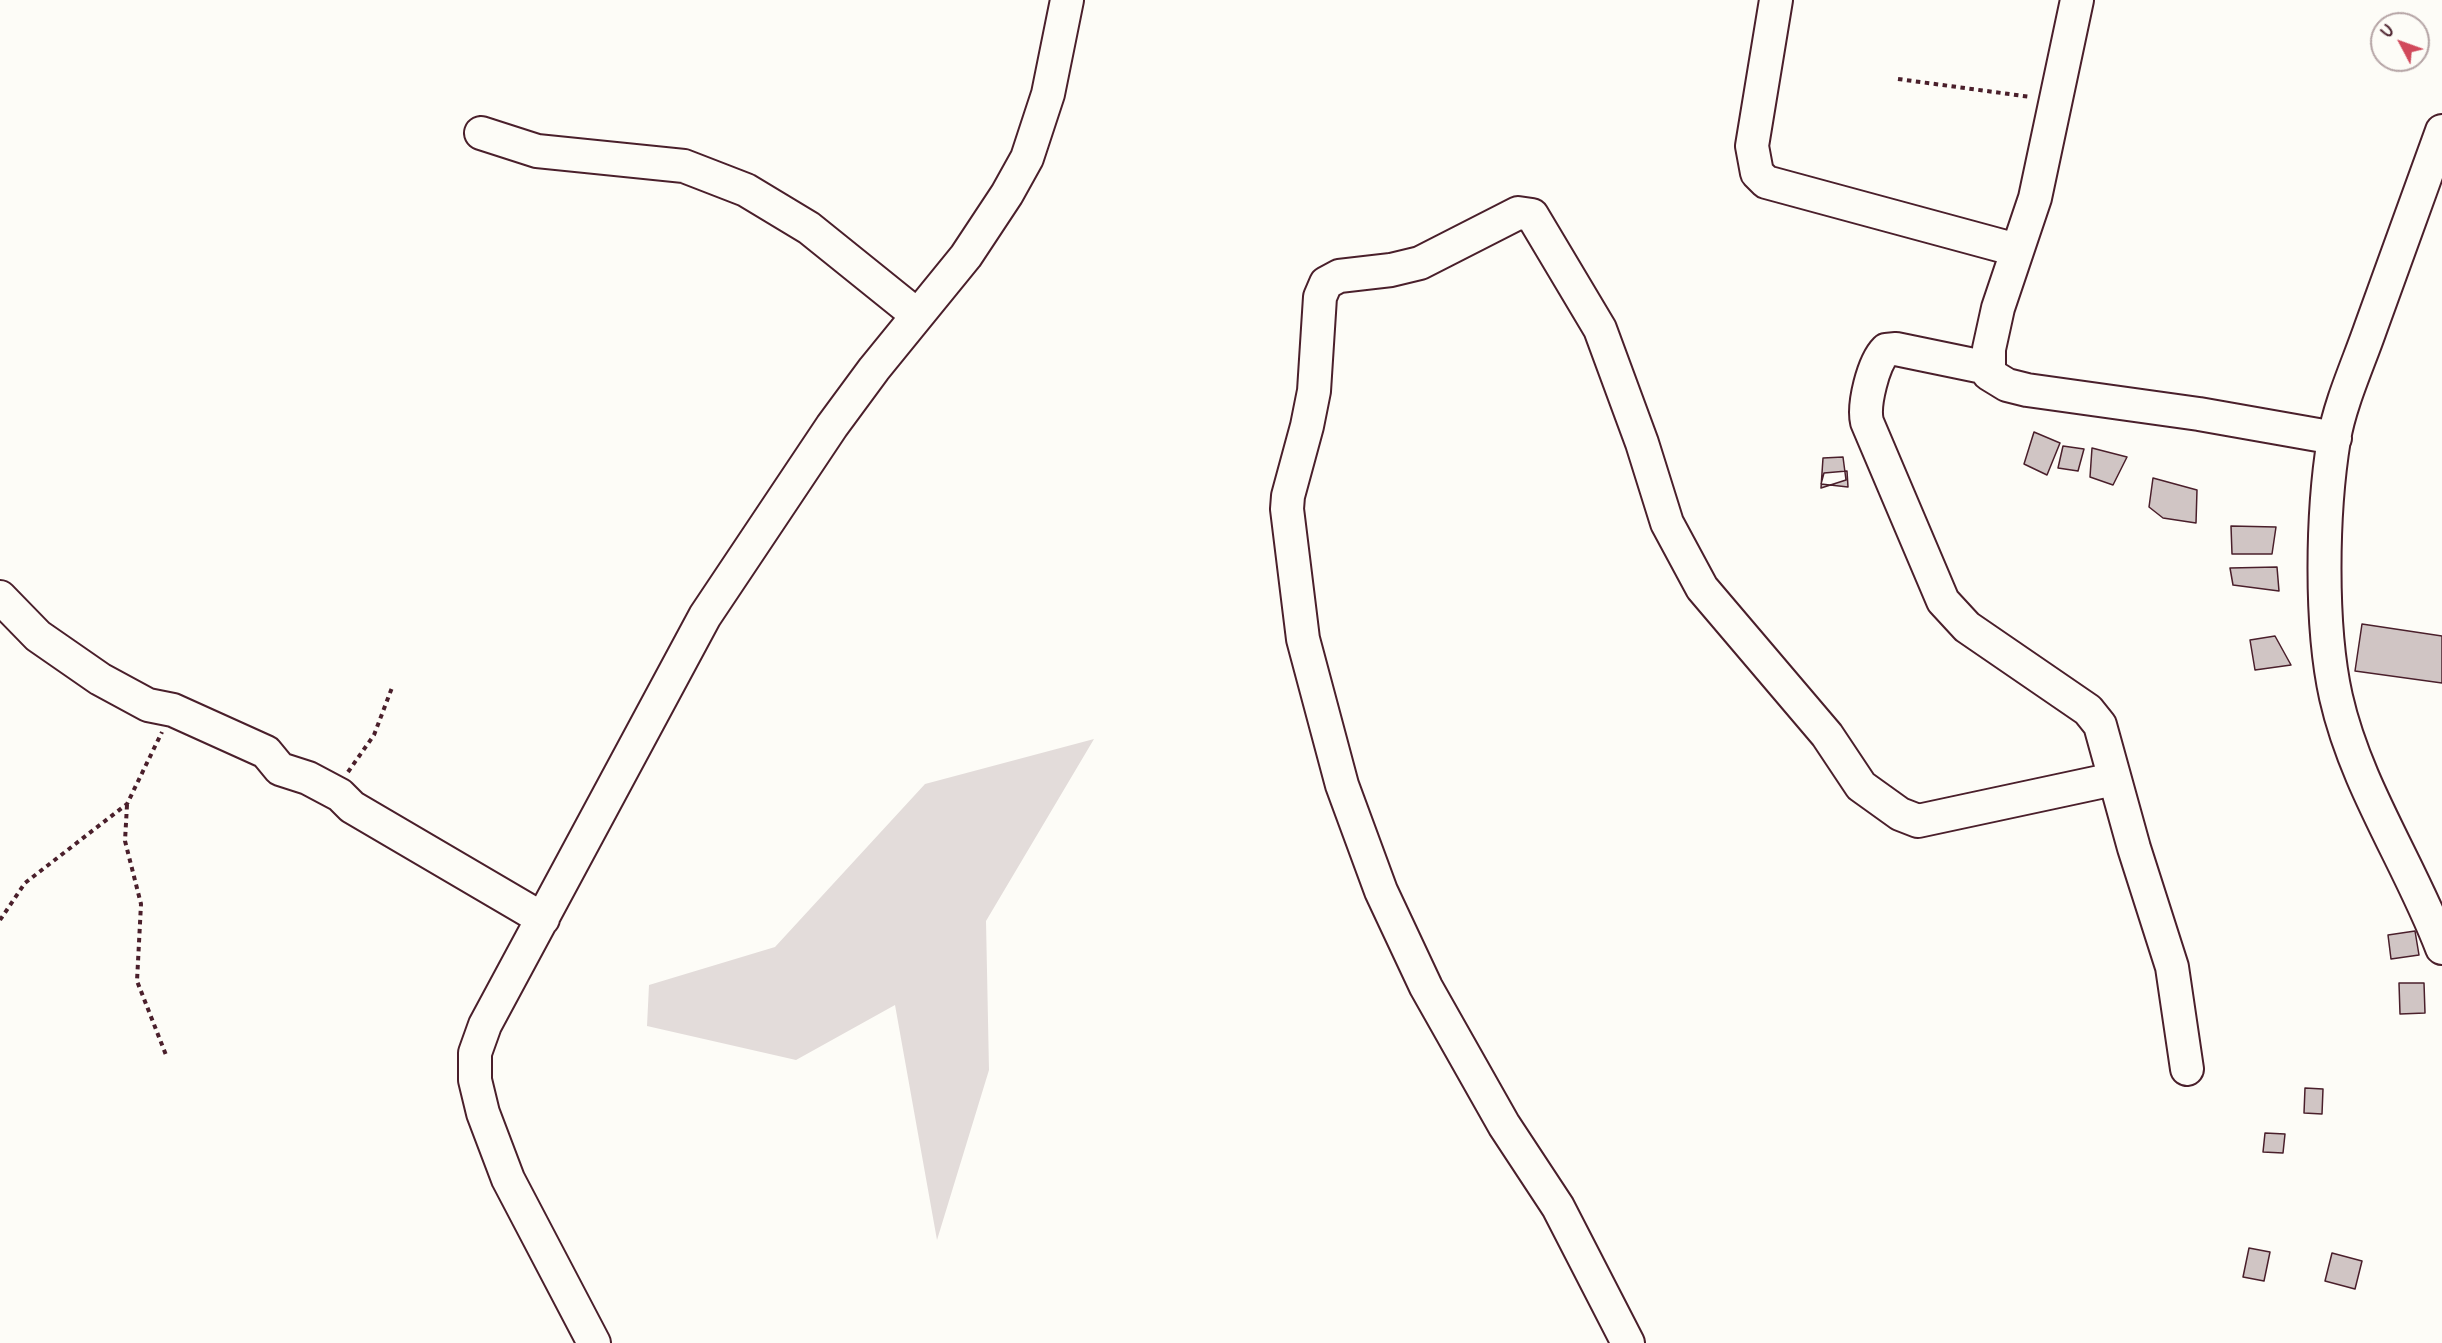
<!DOCTYPE html>
<style>
body{margin:0}
#map{position:relative;width:2442px;height:1343px;overflow:hidden;background:#fdfcf7;font-family:Pangolin,sans-serif}
canvas{display:block}
.north{position:absolute;left:2370px;top:12px;width:60px;height:60px;box-sizing:border-box;background:#fdfcf7;border:2px solid #b5a4a5;border-radius:50%;rotate:311deg;font-size:16px;font-weight:700;line-height:24px;text-align:center;color:#4a1f2b}
.north::after{content:'';display:block;margin:auto;width:21px;height:27px;background:#d1495b;clip-path:polygon(50% 0,100% 100%,50% 72%,0 100%)}
</style>
<div id="map">
<canvas width="2442" height="1343"></canvas>
<div class="north">U</div>
</div>
<script>
const context = document.querySelector('canvas').getContext('2d');
context.lineJoin = 'round';
function fill(path, color) { context.fillStyle = color; context.fill(path, 'evenodd'); }
function strokePath(path, color, width, dash) { context.strokeStyle = color; context.lineWidth = width; context.lineCap = dash ? 'butt' : 'round'; context.setLineDash(dash || []); context.stroke(path); }
fill(new Path2D(`
 M1094,739L986,921L989,1070L937,1240L895,1005L796,1060L647,1026L649,985L775,947L925,784Z`), '#e3dcda');
const building = new Path2D(`
 M2034,432L2060,443L2047,475L2024,464Z
 M2063,446L2084,449L2078,471L2058,468Z
 M2092,448L2127,457L2113,485L2090,477Z
 M1843,457L1846,480L1821,488L1823,458Z
 M1847,471L1848,487L1821,484L1824,473Z
 M2153,478L2197,490L2196,523L2163,518L2149,507Z
 M2231,526L2276,527L2272,554H2232Z
 M2277,567L2279,591L2233,585L2230,568Z
 M2362,624L2442,636V683L2355,671Z
 M2275,636L2291,665L2255,670L2250,640Z
 M2415,931L2419,955L2391,959L2388,935Z
 M2399,983H2424L2425,1013L2400,1014Z
 M2305,1088L2323,1089L2322,1114L2304,1113Z
 M2265,1133L2285,1134L2283,1153L2263,1152Z
 M2249,1248L2270,1252L2264,1281L2243,1277Z
 M2332,1253L2362,1261L2355,1289L2325,1281Z`);
fill(building, '#d0c5c4');
strokePath(building, '#4a1f2b', 1.5);
const minor = new Path2D(`
 M1776,0L1752,146L1757,173L1766,182L2017,250
 M2077,0L2035,198L1998,308L1989,349V374L2007,385L2027,390L2199,414L2335,438
 M2442,131C2418,196 2395,262 2371,327C2359,362 2340,403 2334,439C2322,512 2320,625 2336,697C2356,786 2410,864 2442,948
 M481,133L537,151L684,166L746,190L809,228L917,315
 M1988,368L1896,349L1886,350C1873,363 1863,405 1867,422L1943,601L1967,627L2088,710L2100,725L2134,848L2172,967L2187,1069
 M0,597L38,636L100,679L148,705L173,710L266,752L280,769L308,778L340,795L352,807L543,919
 M594,1343L508,1179L483,1113L475,1080V1053L485,1025L705,616L832,426L874,369L966,256L1007,194L1027,158L1048,94L1067,0
 M1628,1343L1558,1207L1504,1125L1426,987L1381,891L1342,785L1303,639L1287,509L1288,496L1307,426L1314,391L1320,297L1326,283L1339,276L1391,270L1420,263L1518,213L1532,215L1600,329L1642,443L1667,523L1702,588L1827,735L1861,786L1900,814L1918,821L2114,779`);
strokePath(minor, '#4a1f2b', 36);
strokePath(new Path2D(`
 M1898,79L2031,97
 M348,772L374,735L393,685
 M127,805L125,841L141,904L137,981L166,1055
 M0,920L25,883L127,804L162,732`), '#4a1f2b', 4, [4.5, 4.5]);
strokePath(minor, '#fdfcf7', 32);
</script>
